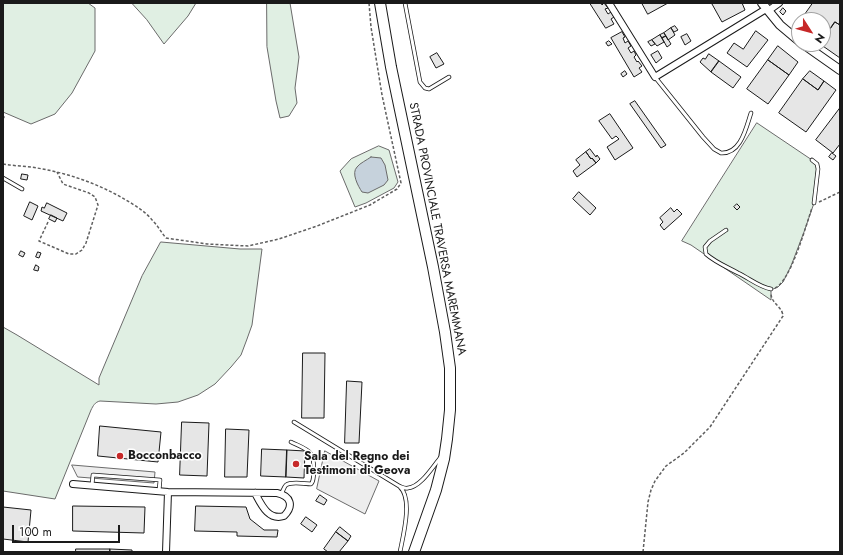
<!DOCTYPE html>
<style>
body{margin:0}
#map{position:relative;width:843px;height:555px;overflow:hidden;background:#fff;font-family:Jost,sans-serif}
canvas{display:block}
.frame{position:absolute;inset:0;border:4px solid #1a1a1a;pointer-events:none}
.north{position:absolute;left:791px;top:12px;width:40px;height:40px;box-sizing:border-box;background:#fff;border:1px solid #a3a3a3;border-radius:50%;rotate:126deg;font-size:11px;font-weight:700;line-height:16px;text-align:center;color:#1a1a1a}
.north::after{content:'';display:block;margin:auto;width:14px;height:18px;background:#c62828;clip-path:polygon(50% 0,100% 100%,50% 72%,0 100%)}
.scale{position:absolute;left:12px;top:525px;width:108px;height:18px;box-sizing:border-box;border:2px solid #1a1a1a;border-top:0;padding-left:5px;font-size:12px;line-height:14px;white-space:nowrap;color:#1a1a1a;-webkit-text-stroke:3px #fff;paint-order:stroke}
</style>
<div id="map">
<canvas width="843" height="555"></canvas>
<div class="frame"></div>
<div class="north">N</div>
<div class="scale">100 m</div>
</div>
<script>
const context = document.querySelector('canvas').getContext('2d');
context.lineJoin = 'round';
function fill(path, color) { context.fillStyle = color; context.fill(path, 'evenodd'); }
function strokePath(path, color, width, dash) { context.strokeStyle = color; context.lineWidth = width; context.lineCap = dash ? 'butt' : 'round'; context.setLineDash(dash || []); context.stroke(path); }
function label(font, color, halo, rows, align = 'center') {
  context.font = font + ' Jost,sans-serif'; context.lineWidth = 3; context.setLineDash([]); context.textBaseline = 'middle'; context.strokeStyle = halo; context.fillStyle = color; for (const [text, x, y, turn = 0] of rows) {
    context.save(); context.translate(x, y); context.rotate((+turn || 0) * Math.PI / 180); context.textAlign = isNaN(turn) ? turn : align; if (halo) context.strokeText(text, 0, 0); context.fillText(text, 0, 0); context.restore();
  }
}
const green = new Path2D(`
 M3,3H88L95,8V51L72,93L55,114L31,124L3,112Z
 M132,3H196L188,16L164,44L147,20Z
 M267,3H290L299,57L295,88L297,103L289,116L280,118L276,101L267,47Z
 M757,123L815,162L817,164L814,203L804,232L791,266L783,282L778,287L771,290V300L691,245L682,241Z
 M379,146L389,150L398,182L394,188L366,203L355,207L340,171L351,159Z
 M161,242L240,249H262L252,325L247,339L241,355L231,367L215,384L198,395L178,402L156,404L100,401C95,402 93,406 91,410L55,499L3,491V327L17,335L99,385V378L142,276Z`);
fill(green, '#e0efe3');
strokePath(green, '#6a6a6a', 1);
const parking = new Path2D(`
 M325,451L379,481L365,514L317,489Z
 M72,465L155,472L154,483L78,477Z`);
fill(parking, '#ededed');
strokePath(parking, '#6a6a6a', 1);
const water = new Path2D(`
 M371,157L381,158L385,165L388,180L384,185L368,193L362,192C358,186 351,173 357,167C360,163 367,160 371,157Z`);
fill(water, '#c6d2dc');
strokePath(water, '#6a6a6a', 1);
const building = new Path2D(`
 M590,3H601L602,5L604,3L608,8L605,9L608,14L611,12L614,17L611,19L614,24L606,28Z
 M642,3H668L648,14Z
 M714,3H742L745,10L722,22L712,4Z
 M813,3H840V25L835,22L823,39V20H801Z
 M783,8L786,11L783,15L780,12Z
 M835,22L840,25V58L820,44H823V39Z
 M675,26L678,30L674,32L671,28Z
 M671,28L675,35L668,40L664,33Z
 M756,31L768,40L747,67L727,53L734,43L743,49Z
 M622,32L625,37L623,38L625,43L628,41L631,46L628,48L631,53L634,51L636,55L634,57L637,62L638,61L642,66L639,68L642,72L634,77L611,38Z
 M664,33L666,36L662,38L660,35Z
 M687,34L691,41L685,45L681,37Z
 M660,35L664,42L657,46L652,40Z
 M666,36L671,44L667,47L662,38Z
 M652,40L655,44L651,46L648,42Z
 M609,41L612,44L608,46L606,43Z
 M778,46L798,62L789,75L768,60Z
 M658,51L662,58L656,63L651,55Z
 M437,53L444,64L436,68L430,57Z
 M709,54L719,61L711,72L700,62L703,58L705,59Z
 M768,60L789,75L768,104L747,89Z
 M719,61L741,77L733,88L711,72Z
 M625,71L627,74L623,77L621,74Z
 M810,71L824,81L818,90L803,79Z
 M803,79L818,90L824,81L836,90L806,132L779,113Z
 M635,101L666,145L661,148L630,104Z
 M840,108V144L833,153L816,140Z
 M610,114L633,148L615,160L607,147L619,139L616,136L612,139L599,121Z
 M590,149L596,157L597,155L600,159L596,163L592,158L591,159L586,152Z
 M586,152L591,159L592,158L596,163L577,177L573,171L580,165L576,160Z
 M832,153L836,156L833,160L829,157Z
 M22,174L28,175L27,180L21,179Z
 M579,192L596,208L590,215L573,199Z
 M30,202L38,206L32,220L24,216Z
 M47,203L67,213L63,221L41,211L42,207L44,208Z
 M737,204L740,207L737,210L734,207Z
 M671,208L674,212L677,209L682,214L664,230L660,225L663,222L660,218Z
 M51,215L57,218L55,222L49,219Z
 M21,251L25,253L23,257L19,255Z
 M38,252L41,253L39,258L36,257Z
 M36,265L39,267L38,271L34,270Z
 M303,353H325L324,418H302Z
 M347,381L362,382L359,443H345Z
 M182,422L209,423L207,476L180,475Z
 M100,426L161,432L158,462L98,456Z
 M226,429L249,430L247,477H225Z
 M262,449L287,450L286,477L261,476Z
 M287,450L305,451L304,478L286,477Z
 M320,495L327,500L324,505L316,501Z
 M73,506L145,507L144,533L73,531Z
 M196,506L246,507L250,519L264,530H278L277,537L237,536V532L195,531Z
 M3,507L31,510L28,542L3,539Z
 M306,517L317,525L312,532L301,524Z
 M340,527L351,536L348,541L336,532Z
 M336,532L348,541L339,552H328L324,549Z
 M76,549H110V552H76Z
 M110,549L132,550V552H110Z`);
fill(building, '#e6e6e6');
strokePath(building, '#1a1a1a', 1);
const service = new Path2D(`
 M405,3L420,82L425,88L429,89L449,77
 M655,77L703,137L714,149L721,153C741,154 746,128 751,113
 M812,160L817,164L818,169L814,203
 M3,178L22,189
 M726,230L710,241L705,247L706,254C715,262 727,267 738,273C749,278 759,287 771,289
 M294,422L399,486C402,487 404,489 408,488C421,487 433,466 441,457
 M92,485L93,475L160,480L159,491
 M281,494C283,491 284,487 286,485C292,481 304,484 311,484C314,481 313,477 314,472C314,450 310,451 291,442
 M400,552C403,536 413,499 400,487`);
const minor = new Path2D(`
 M609,3L655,77L766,9
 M768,11L779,3
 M73,484L168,492L277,493C291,496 294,506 284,516C268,521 261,504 255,493
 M166,552L168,492`);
const tertiary = new Path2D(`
 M762,3L780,25L799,41
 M803,44L840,70`);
const primary = new Path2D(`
 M380,3L391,67L433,267L445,332L450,368V410L447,439L444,459L436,490L414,552`);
strokePath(service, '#1a1a1a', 4.5);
strokePath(minor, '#1a1a1a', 8);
strokePath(tertiary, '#1a1a1a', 10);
strokePath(primary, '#1a1a1a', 12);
strokePath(new Path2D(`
 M3,119L5,115
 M3,164C14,166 26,166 37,168C68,173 99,184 126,200C136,206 146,212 153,221C158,226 161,232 166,238L207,244L248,246L279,239L317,226L370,205L397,189L401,183L382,95L371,27L369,3
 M819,202L840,192
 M48,222L39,241L69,254H76L82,250L86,243L98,205L95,197L89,193L63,184L57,172
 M775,288C791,281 806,225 812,208
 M643,552L648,502L651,490L655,481L666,466L684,453L710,427L783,316C783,315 782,311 781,310C777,304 771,301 771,293`), '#5f5f5f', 1.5, [3, 2]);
strokePath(service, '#fff', 3);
strokePath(minor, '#fff', 6);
strokePath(tertiary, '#fff', 8);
strokePath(primary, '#fff', 10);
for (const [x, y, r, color] of [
 [120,456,4,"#c62828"],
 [296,464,4,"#c62828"]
]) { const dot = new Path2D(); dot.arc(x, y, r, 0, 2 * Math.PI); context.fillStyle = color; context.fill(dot); strokePath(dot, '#fff', 1.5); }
label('12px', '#1a1a1a', '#fff', [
 ["STRADA PROVINCIALE TRAVERSA MAREMMANA",437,229,79]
]);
label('bold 12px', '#1a1a1a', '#fff', [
 ["Bocconbacco",128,456],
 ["Sala del Regno dei",304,457],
 ["Testimoni di Geova",304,471]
], 'left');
</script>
